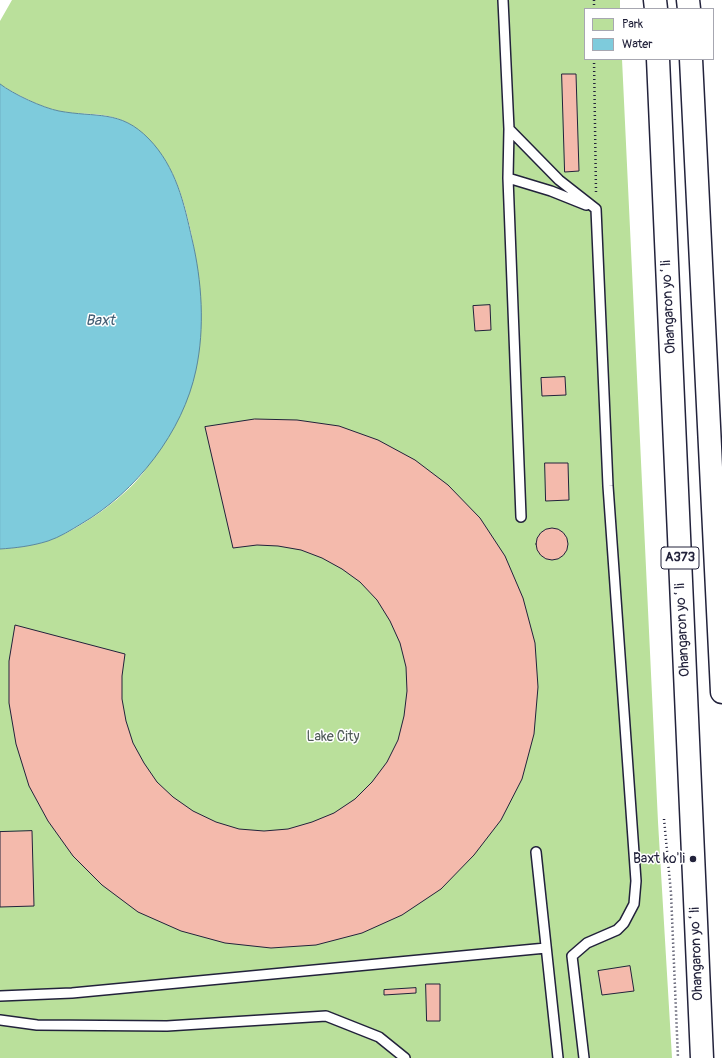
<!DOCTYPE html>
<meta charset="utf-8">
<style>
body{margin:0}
#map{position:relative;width:722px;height:1058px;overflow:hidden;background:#fff;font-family:Pangolin,sans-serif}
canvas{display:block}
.legend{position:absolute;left:584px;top:8px;width:130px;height:52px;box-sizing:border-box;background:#fff;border:1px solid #a7a7b1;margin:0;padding:5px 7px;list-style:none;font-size:12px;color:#22223b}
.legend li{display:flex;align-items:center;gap:8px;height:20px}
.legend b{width:20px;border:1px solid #a7a7b1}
</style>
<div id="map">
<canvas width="722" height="1058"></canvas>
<ul class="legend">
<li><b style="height:11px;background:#bae09b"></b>Park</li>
<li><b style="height:11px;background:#7ecbdc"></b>Water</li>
</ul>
</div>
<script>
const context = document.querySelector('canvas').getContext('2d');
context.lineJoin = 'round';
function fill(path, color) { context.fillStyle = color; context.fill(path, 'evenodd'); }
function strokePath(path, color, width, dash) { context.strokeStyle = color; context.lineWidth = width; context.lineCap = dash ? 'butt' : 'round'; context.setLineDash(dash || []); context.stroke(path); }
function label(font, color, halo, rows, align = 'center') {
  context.font = font + ' Pangolin,sans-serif'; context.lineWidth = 3; context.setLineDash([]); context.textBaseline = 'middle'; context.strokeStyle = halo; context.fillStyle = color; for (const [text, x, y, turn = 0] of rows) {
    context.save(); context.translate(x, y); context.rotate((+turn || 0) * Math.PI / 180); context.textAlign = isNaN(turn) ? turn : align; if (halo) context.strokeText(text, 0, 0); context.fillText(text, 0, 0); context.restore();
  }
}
fill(new Path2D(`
 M12,0H620V9H585V59H622L658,822L672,1058H0V549C16,548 32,546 48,541C78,531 131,494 147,467C153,455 158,442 163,430C175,403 187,376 199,349C203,309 199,271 191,232C183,195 172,159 142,133C134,126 126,121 116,118C98,112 78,115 59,111C41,107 17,95 1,85L0,84V21Z`), '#bae09b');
const water = new Path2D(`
 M0,84C13,94 43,108 59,111C96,118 120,109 149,139C176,167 184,203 192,239C202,281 205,328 196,370C183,432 136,492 81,524C71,530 60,537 48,541C32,546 16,548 0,549Z`);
fill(water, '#7ecbdc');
strokePath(water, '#59879c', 1);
const building = new Path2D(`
 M562,74H576L579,171L565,172Z
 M490,305L491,330L475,331L473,306Z
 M565,377L566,395L542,396L541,378Z
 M255,419L297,420L339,426L378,440L415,460L448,485L480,518L505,556L523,598L535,643L538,687L534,734L522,779L501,820L474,855L441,889L402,915L362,933L316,945L271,948L225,943L181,931L138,912L102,885L73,856L48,821L29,786L16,744L9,703V661L15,625L125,654L122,676V699L126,721L133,743L144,763L157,782L173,797L193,811L216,822L239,829L264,831L288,829L312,822L334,813L355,799L372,782L387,762L398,740L404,716L407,691L406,667L400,643L390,621L377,600L360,582L342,569L322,558L301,550L278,546L257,545L233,548L205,427Z
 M545,463H568L569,500L546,501Z
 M536 544a16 16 0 1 1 32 0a16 16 0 1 1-32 0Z
 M32,831L34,906L0,907V832Z
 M630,966L634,991L602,995L598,971Z
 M426,984H440V1021H427Z
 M416,988V993L384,995V990Z`);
fill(building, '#f4baac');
strokePath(building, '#22223b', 1);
const lane = new Path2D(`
 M503,0L509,129L508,178L521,517
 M509,129L559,180L596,209L608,486L636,881L634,904L624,923L617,930L587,943L572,956L584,1058
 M508,178L551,191L586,205
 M536,852L558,1058
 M0,996L72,993L546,948
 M0,1020L37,1025L167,1026L326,1016L379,1037L405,1058`);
const highway = new Path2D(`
 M655,0L656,9
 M688,0L689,9
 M658,59L702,1058
 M691,59L722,692`);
strokePath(lane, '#22223b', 12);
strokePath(highway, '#22223b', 25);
strokePath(new Path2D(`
 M594,0V9
 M594,59L596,192
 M664,819L671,893L678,1058`), '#22223b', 2.5, [1, 3]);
strokePath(lane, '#fff', 9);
strokePath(highway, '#fff', 22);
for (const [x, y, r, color] of [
 [693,859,4,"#22223b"]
]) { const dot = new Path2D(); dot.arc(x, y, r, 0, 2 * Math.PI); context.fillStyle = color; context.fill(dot); strokePath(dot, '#fff', 1.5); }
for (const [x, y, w] of [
 [680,558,38]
]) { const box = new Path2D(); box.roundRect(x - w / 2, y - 11, w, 22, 3); context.fillStyle = '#fff'; context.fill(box); strokePath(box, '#22223b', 1); }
label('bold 13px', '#22223b', null, [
 ["A373",680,558]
]);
label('14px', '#22223b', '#fff', [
 ["Ohangaron yoʻli",669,307,-93],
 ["Ohangaron yoʻli",683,630,-93],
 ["Ohangaron yoʻli",697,954,-92]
]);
label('14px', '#505b58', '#fff', [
 ["Lake City",333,737]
]);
label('14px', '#22223b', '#fff', [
 ["Baxt ko'li",685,859]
], 'right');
label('italic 15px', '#425d73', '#fff', [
 ["Baхt",100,321]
]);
</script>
